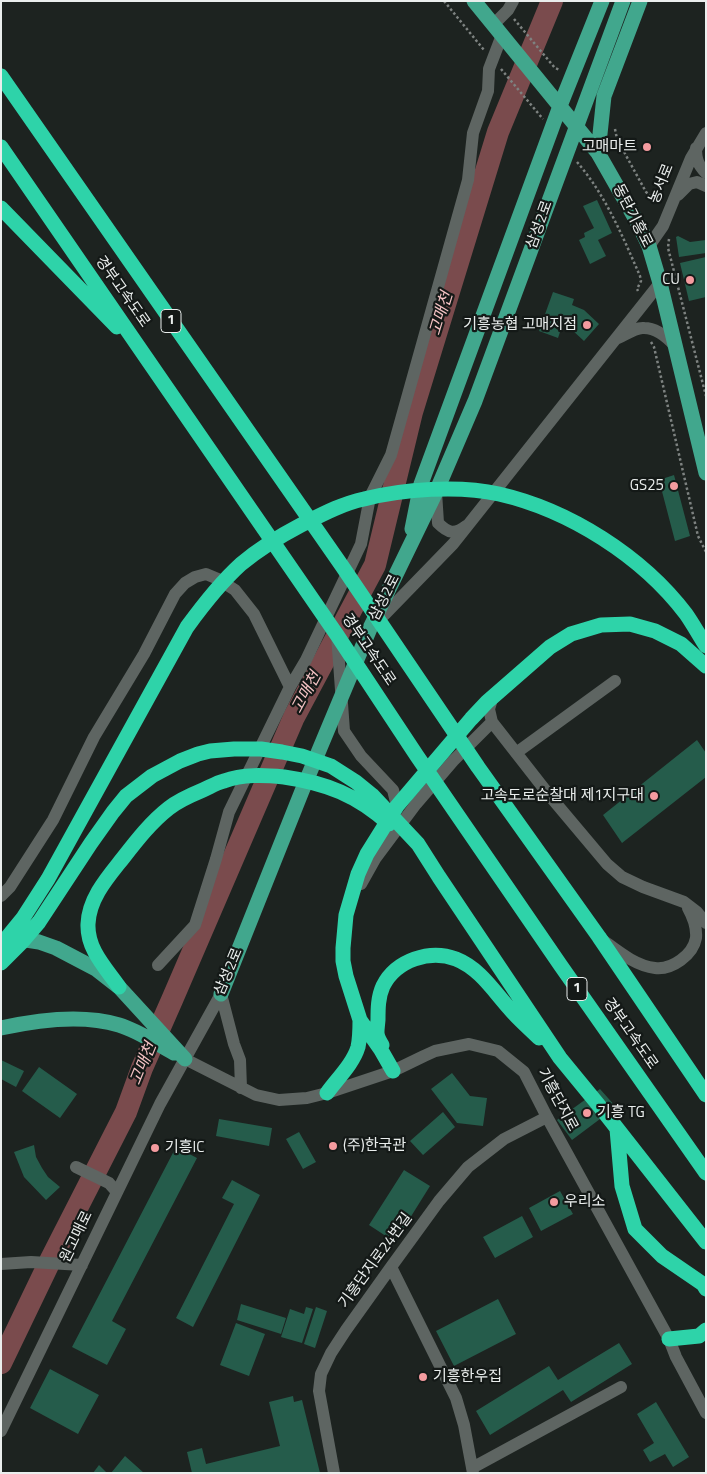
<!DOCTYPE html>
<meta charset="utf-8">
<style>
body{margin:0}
#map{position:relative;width:707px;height:1474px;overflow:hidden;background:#1d2320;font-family:"Titillium Web",sans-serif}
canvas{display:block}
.frame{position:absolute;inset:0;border:2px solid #eaeeed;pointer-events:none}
</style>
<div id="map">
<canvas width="707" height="1474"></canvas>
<div class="frame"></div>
</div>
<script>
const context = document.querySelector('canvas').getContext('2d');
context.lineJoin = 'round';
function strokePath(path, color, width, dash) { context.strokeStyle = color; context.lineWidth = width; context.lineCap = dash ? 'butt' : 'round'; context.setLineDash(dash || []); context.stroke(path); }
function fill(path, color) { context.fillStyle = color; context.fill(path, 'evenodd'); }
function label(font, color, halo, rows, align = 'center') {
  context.font = font + ' "Titillium Web","Noto Sans KR",sans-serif'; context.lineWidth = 4.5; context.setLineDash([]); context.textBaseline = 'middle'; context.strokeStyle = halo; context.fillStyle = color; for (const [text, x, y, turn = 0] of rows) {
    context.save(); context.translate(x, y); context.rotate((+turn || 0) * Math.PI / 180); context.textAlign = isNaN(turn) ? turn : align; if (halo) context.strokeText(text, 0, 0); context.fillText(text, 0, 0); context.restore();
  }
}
strokePath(new Path2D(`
 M1,1363L51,1259L126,1112L142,1068L172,1000L294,717L375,565L412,412L498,132L552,1`), '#7a4b4d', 22);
fill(new Path2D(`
 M597,200L612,233L598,240L606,256L590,264L579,240L585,237L584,233L594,228L583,206Z
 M678,236L690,242L706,240V253L679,257L676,237Z
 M706,257V297L689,301L680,263Z
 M553,292L574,299L572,305L584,310L599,324L584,341L571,329L562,326L558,338L539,331Z
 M674,475L690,536L675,541L659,480Z
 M697,740L706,753V777L622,843L603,815Z
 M1,1060L24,1071L16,1087L1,1079Z
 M39,1067L77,1094L60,1118L22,1091Z
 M452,1073L470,1096L487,1098L483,1126L457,1123L431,1089Z
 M600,1089L616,1107L572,1140L557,1120Z
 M443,1112L455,1127L423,1155L410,1141Z
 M219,1119L272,1128L269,1146L216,1136Z
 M299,1132L316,1162L303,1169L286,1139Z
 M34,1145L36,1157L42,1168L48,1177L60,1187L46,1200L24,1177L14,1152Z
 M176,1147L197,1158L112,1321L126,1329L107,1365L72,1347Z
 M404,1170L430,1186L395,1242L369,1225Z
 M232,1180L260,1195L193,1327L176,1318L234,1204L222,1198Z
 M560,1191L573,1214L541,1231L529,1208Z
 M522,1216L533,1237L495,1258L483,1237Z
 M498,1299L516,1334L454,1366L436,1331Z
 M241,1304L286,1318L281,1334L237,1320Z
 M306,1307L313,1309L302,1343L281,1337L290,1309L304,1314Z
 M316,1307L327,1311L315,1348L304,1344Z
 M236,1323L265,1334L249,1376L220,1365Z
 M619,1343L632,1364L571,1402L563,1390L490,1435L476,1411L549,1366L558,1380Z
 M50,1369L99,1395L78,1434L30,1408Z
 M293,1396L294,1402L302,1400L320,1473H192L187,1452L202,1448L206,1464L280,1446L269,1402Z
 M656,1402L689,1457L673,1467L665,1454L650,1462L643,1450L654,1443L637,1414Z
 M125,1456L144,1473H111Z
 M99,1465L107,1473H93Z`), '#255c4b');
strokePath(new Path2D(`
 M444,1L484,50
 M514,19L555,68L560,70
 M501,69L543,119
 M615,129L617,139L646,192L651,196L662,202
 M577,162C605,194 623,237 640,276L641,281L637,289L638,291
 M669,239L668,248L706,396
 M651,342L654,347L698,536L706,552`), '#7e8381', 2.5, [2.5, 2.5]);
strokePath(new Path2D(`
 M493,25L508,10L513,1
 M696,148C696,159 698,165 706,173
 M678,195L689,184L697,182L706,186
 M649,246L663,226L691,158L706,133
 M618,338C625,335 636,327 644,328C657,328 667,337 675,346
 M436,492L438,523C448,533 454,535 466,526
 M373,625L386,613L453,544L660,283
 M337,635L344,731L361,756L393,790L397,806
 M493,696L489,709L492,722L549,795L607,864L622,877L643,887L684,902L697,912L706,923
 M516,753L615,681
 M361,884L375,859L416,804L453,761L492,722
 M1,896L10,887L53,820L94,737L144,654L175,594L185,583L195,577L206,574L218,579L235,590L254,614L290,687
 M604,941C619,952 636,966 655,968C672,970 693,955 696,938C697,927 693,917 688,908
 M158,965L195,925L216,859L229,812L290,687L306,660L361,544L370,497L391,455L468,180L473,133L488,91L489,69L502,35
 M221,994L234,1044L240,1060L241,1088
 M185,1059L256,1095L279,1100L307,1098L327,1093L393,1071L424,1056L435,1051L469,1044L498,1051L524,1072L547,1117L669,1339L676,1357L706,1413
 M76,1167L109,1183L117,1192
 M1,1264L31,1262L82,1265
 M391,1267L456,1398L464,1425L473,1473
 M1,1431L160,1104L221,994
 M472,1468L621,1387
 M334,1473L319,1391L321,1374L331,1353L346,1330L391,1267L439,1201L468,1167L504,1139L547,1117`), '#5e6562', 12);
strokePath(new Path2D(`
 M474,1L598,153L639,225L649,246L660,283L706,473
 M598,153L604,96L640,1
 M412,529L421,484L560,106L602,1
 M13,938L39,942L56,948L96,969L119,987L185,1059
 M221,994L302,791L371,626L436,492L475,401L623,1
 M1,1028C37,1020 83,1014 119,1025C139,1031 157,1044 174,1053`), '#41a78d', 15);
strokePath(new Path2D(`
 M1,76L342,566L478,767L599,937L706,1095
 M1,147L337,635L417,756L561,966L706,1173
 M1,208L117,327
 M1,945L23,918L48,879L187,627C203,605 220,583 241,564C259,549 280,536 301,525C321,515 341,504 364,499C403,489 459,485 499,494C569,510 642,556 686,614C693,624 699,635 706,646
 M1,963L21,943L39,922L91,843L113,812L126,796L152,776L180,761L198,754L210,751L234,749H261L282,752L302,756L331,766L356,782L372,795L418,844L439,877L560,1058L601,1108L706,1242
 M119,987C105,967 87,949 88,924C89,898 108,877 123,858C137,840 151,822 169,808C179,800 191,795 203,790C210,787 216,783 224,781C243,774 264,775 284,777C326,783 357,795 389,824
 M382,1045C375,1034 377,1032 378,1020C378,1009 378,997 383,986C396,960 430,949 456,959C479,968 493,990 509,1008C518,1019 529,1028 539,1038
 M393,1071L381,1050L360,1020L346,976L343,961V948L346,915L358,874L367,854L397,806L471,719L487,702L550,647L571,634L601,625L630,624L655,631L681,644L706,666
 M327,1093C337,1079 353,1064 358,1047C360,1038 360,1029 360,1020
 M617,1129L622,1186L635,1229L662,1256L703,1284L706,1289
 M669,1339L699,1336L706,1330`), '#2ed3a9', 15);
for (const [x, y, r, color] of [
 [647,147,5,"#f49b9f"],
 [690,280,5,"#f49b9f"],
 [587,325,5,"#f49b9f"],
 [674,486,5,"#f49b9f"],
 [654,796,5,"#f49b9f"],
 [587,1113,5,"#f49b9f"],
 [333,1146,5,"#f49b9f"],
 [155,1148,5,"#f49b9f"],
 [554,1202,5,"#f49b9f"],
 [423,1377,5,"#f49b9f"]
]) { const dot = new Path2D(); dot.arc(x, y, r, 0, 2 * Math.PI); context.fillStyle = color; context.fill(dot); strokePath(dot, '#141917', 2); }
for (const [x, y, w] of [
 [171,321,20],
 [577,989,20]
]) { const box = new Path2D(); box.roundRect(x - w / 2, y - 11.5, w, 23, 4); context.fillStyle = '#141917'; context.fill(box); strokePath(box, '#eaeeed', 1); }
label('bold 14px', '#eaeeed', null, [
 ["1",171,321],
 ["1",577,989]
]);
label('15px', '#eaeeed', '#141917', [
 ["고매마트",637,147],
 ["CU",680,280],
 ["기흥농협 고매지점",577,325],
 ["GS25",664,486],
 ["고속도로순찰대 제1지구대",644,796],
 ["기흥 TG",597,1113,"left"],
 ["(주)한국관",343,1146,"left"],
 ["기흥IC",165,1148,"left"],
 ["우리소",564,1202,"left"],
 ["기흥한우집",433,1377,"left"]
], 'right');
label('15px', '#eaeeed', '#141917', [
 ["농서로",662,184,-68],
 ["동탄기흥로",632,216,63],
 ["삼성2로",540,225,-70],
 ["경부고속도로",122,292,55],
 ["삼성2로",385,598,-63],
 ["경부고속도로",368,650,56],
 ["삼성2로",229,972,-67],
 ["경부고속도로",630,1034,55],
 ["기흥단지로",557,1100,62],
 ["원고매로",77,1237,-64],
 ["기흥단지로24번길",376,1261,-54]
]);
label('italic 16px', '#f7c5c6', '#141917', [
 ["고매천",442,314,-73],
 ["고매천",307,693,-62],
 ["고매천",144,1064,-68]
]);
</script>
